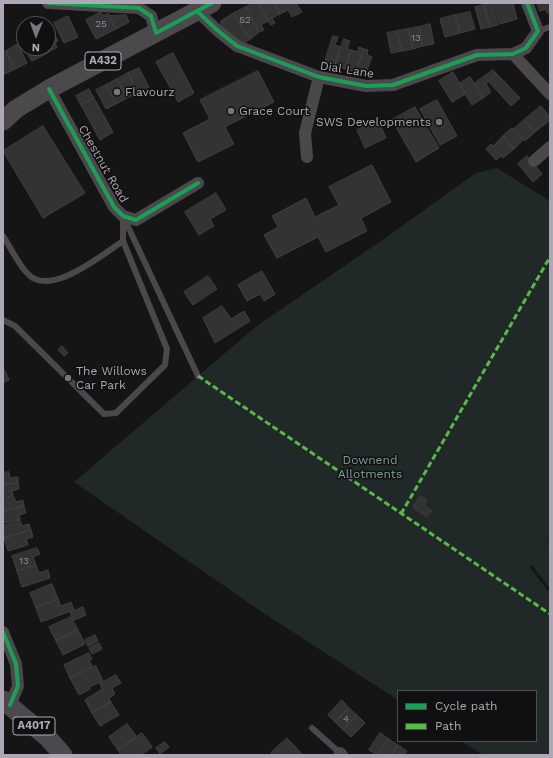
<!DOCTYPE html>
<style>
body{margin:0}
#map{position:relative;width:553px;height:758px;overflow:hidden;background:#161516;font-family:"Work Sans",sans-serif}
canvas{display:block}
.frame{position:absolute;inset:0;border:4px solid #afa7b6;pointer-events:none}
.legend{position:absolute;left:397px;top:690px;width:140px;height:52px;box-sizing:border-box;background:#111011;border:1px solid #504c53;margin:0;padding:5px 7px;list-style:none;font-size:12px;color:#afa7b6}
.legend li{display:flex;align-items:center;gap:8px;height:20px}
.legend b{width:20px;border:1px solid #504c53}
.north{position:absolute;left:16px;top:16px;width:40px;height:40px;box-sizing:border-box;background:#111011;border:1px solid #504c53;border-radius:50%;rotate:181deg;font-size:11px;font-weight:700;line-height:16px;text-align:center;color:#afa7b6}
.north::after{content:'';display:block;margin:auto;width:14px;height:18px;background:#79747e;clip-path:polygon(50% 0,100% 100%,50% 72%,0 100%)}
</style>
<div id="map">
<canvas width="553" height="758"></canvas>
<div class="frame"></div>
<ul class="legend">
<li><b style="height:5px;background:#1a9f57"></b>Cycle path</li>
<li><b style="height:5px;background:#58b947"></b>Path</li>
</ul>
<div class="north">N</div>
</div>
<script>
const context = document.querySelector('canvas').getContext('2d');
context.lineJoin = 'round';
function fill(path, color) { context.fillStyle = color; context.fill(path, 'evenodd'); }
function strokePath(path, color, width, dash) { context.strokeStyle = color; context.lineWidth = width; context.lineCap = dash ? 'butt' : 'round'; context.setLineDash(dash || []); context.stroke(path); }
function label(font, color, halo, rows, align = 'center') {
  context.font = font + ' "Work Sans",sans-serif'; context.lineWidth = 3; context.setLineDash([]); context.textBaseline = 'middle'; context.strokeStyle = halo; context.fillStyle = color; for (const [text, x, y, turn = 0] of rows) {
    context.save(); context.translate(x, y); context.rotate((+turn || 0) * Math.PI / 180); context.textAlign = isNaN(turn) ? turn : align; if (halo) context.strokeText(text, 0, 0); context.fillText(text, 0, 0); context.restore();
  }
}
fill(new Path2D(`
 M497,168L550,201V535L536,558L550,536V589L532,565L530,568L550,593V755H483L461,741H536V691H398V700L262,612L74,482L258,325L381,241L476,173Z`), '#212828');
const building = new Path2D(`
 M253,3H259L268,21L261,25L264,30L259,32L246,7Z
 M259,3H275L280,14L272,18L275,23L271,25Z
 M275,3H296L302,12L292,17L288,10L280,14Z
 M492,3L498,25L490,27L484,5Z
 M494,3H513L517,19L500,24Z
 M537,3H549L550,12L547,13L546,9L540,11Z
 M484,5L490,27L481,29L475,7Z
 M246,7L259,32L252,38L245,33L234,13Z
 M101,12L103,16L108,13L116,29L96,39L86,20Z
 M470,12L475,29L460,33L455,15Z
 M234,13L245,33L252,38L241,45L219,29L221,21Z
 M126,15L129,22L116,29L109,16Z
 M455,15L460,33L445,37L440,19Z
 M68,16L78,37L64,43L54,23Z
 M430,24L434,44L423,46L419,27Z
 M419,27L423,46L413,49L408,29Z
 M52,29L58,41L55,43L57,47L44,55L40,48H48V31Z
 M408,29L413,49L402,51L397,31Z
 M397,31L402,51L391,53L387,33Z
 M333,36L338,37L335,45L341,47L335,65L325,62Z
 M344,39L350,41L347,49L351,50L345,69L335,65Z
 M18,44L27,63L15,69L6,51Z
 M359,47L364,49L356,72L345,69L351,50L358,52Z
 M25,48H40L44,55L32,61Z
 M364,49L368,50L367,55L372,57L365,75L356,72Z
 M6,51L15,69L3,75V52Z
 M173,53L194,93L178,102L156,62Z
 M139,68L149,87L138,93L128,73Z
 M493,70L497,74L486,84L491,92L483,98L474,84Z
 M258,71L274,102L225,127L234,144L198,162L183,133L210,119L200,100Z
 M453,72L466,94L452,102L439,81Z
 M128,73L138,93L127,98L117,79Z
 M497,74L520,98L511,106L489,82Z
 M470,77L483,98L472,105L459,84Z
 M117,79L127,98L116,104L106,85Z
 M106,85L116,104L106,109L96,90Z
 M89,89L94,98L81,105L76,96Z
 M94,98L113,132L100,140L81,105Z
 M437,100L457,136L440,145L420,109Z
 M541,106L550,117V120L535,132L524,120Z
 M415,107L439,148L416,162L392,120Z
 M378,120L386,138L365,148L357,130Z
 M524,120L535,132L525,141L514,129Z
 M43,126L85,193L43,218L3,151Z
 M512,128L523,140L514,149L503,136Z
 M503,136L514,149L503,158L501,156L496,160L486,149L491,144L493,146Z
 M527,156L542,174L533,182L518,164Z
 M372,165L391,202L361,218L367,231L326,252L318,237L277,258L264,235L278,227L272,216L306,198L315,217L339,205L329,187Z
 M216,193L226,210L210,219L214,226L199,235L185,212Z
 M262,271L275,294L264,301L260,294L247,301L238,285Z
 M208,276L217,289L193,305L184,292Z
 M222,306L231,319L244,311L250,321L215,343L203,318Z
 M62,346L68,353L64,356L58,350Z
 M5,371L9,380L4,382L3,372Z
 M9,472L10,478L18,477V483L3,485V473Z
 M18,483L19,489L12,491L13,496L3,497V485Z
 M421,496L427,501L424,505L432,511L427,517L413,507Z
 M14,497L16,502L23,500L24,506L3,511V499Z
 M24,506L26,513L19,515L20,519L3,523V511Z
 M20,520L22,526L29,524L31,530L4,538L3,526Z
 M31,530L33,537L26,539L28,545L8,551L4,538Z
 M37,548L40,554L33,557L36,565L17,571L12,556Z
 M36,565L39,573L48,570L50,578L22,587L17,571Z
 M52,584L58,599L36,608L30,593Z
 M58,599L61,606L71,602L74,610L41,622L36,608Z
 M83,607L86,615L74,620L70,613Z
 M71,617L78,630L56,641L49,627Z
 M78,630L85,644L63,655L56,641Z
 M95,635L98,641L88,646L85,640Z
 M99,643L102,649L92,654L89,648Z
 M89,653L92,659L89,660L93,667L70,678L64,665Z
 M96,666L103,681L89,687L90,689L79,695L70,678Z
 M116,675L121,683L112,688L115,694L109,698L111,702L92,713L85,700L102,689L100,684Z
 M342,700L349,708L335,722L328,715Z
 M111,702L119,715L100,726L92,713Z
 M349,708L357,715L343,730L335,722Z
 M357,715L365,723L351,737L343,730Z
 M127,724L137,737L118,750L109,737Z
 M142,733L152,747L141,755H121L118,750Z
 M380,733L389,739L377,755L369,750Z
 M287,738L303,755H273L271,753Z
 M389,739L398,745L391,755H378Z
 M165,742L169,747L160,754L156,748Z
 M398,745L407,751L404,755H391Z`);
fill(building, '#343334');
strokePath(building, '#413e42', 1);
strokePath(new Path2D(`
 M538,31L550,27
 M124,218L198,376
 M3,236C11,248 18,264 28,274C50,298 103,254 123,241
 M3,320L15,326L104,414L116,413L165,365L167,349L123,241V216
 M312,728L340,753`), '#4a484b', 6);
strokePath(new Path2D(`
 M48,3L139,8L151,16L156,33
 M197,11L217,30L237,46L319,77L366,86L393,85L477,55L513,54L526,48L538,31L527,3
 M513,54L550,94
 M49,89L114,207L123,216L136,220L198,183
 M307,157L305,133L319,77
 M534,161L550,147
 M3,632L16,664L18,686L10,705
 M340,753L342,755`), '#4a484b', 12);
strokePath(new Path2D(`
 M3,121L16,109L49,89L212,3
 M3,700L48,738L63,755`), '#4b494c', 19);
strokePath(new Path2D(`
 M198,376L550,614
 M401,514L550,257`), '#58b947', 3, [6, 3]);
strokePath(new Path2D(`
 M48,3L139,8L151,16L156,33L212,3
 M197,11L217,30L237,46L319,77L366,86L393,85L477,55L513,54L526,48L538,31L527,3
 M49,89L114,207L123,216L136,220L198,183
 M3,632L16,664L18,686L10,705`), '#1a9f57', 4);
for (const [x, y, r, color] of [
 [117,92,4,"#79747e"],
 [231,111,4,"#79747e"],
 [439,122,4,"#79747e"],
 [68,378,4,"#79747e"]
]) { const dot = new Path2D(); dot.arc(x, y, r, 0, 2 * Math.PI); context.fillStyle = color; context.fill(dot); strokePath(dot, '#111011', 1.5); }
label('10px', '#908a96', null, [
 ["52",245,20],
 ["25",101,24],
 ["13",416,38],
 ["13",24,561],
 ["4",346,719]
]);
for (const [x, y, w] of [
 [103,61,36],
 [34,726,42]
]) { const box = new Path2D(); box.roundRect(x - w / 2, y - 9, w, 18, 3); context.fillStyle = '#111011'; context.fill(box); strokePath(box, '#afa7b6', 1); }
label('bold 11px', '#afa7b6', null, [
 ["A432",103,61],
 ["A4017",34,726]
]);
label('12px', '#afa7b6', '#111011', [
 ["Dial Lane",347,70,9],
 ["Chestnut Road",103,164,60]
]);
label('12px', '#afa7b6', '#111011', [
 ["Flavourz",125,92],
 ["Grace Court",239,111],
 ["SWS Developments",431,122,"right"],
 ["The Willows",76,371],
 ["Car Park",76,385]
], 'left');
label('12px', '#7fa09b', '#111011', [
 ["Downend",370,460],
 ["Allotments",370,474]
]);
</script>
